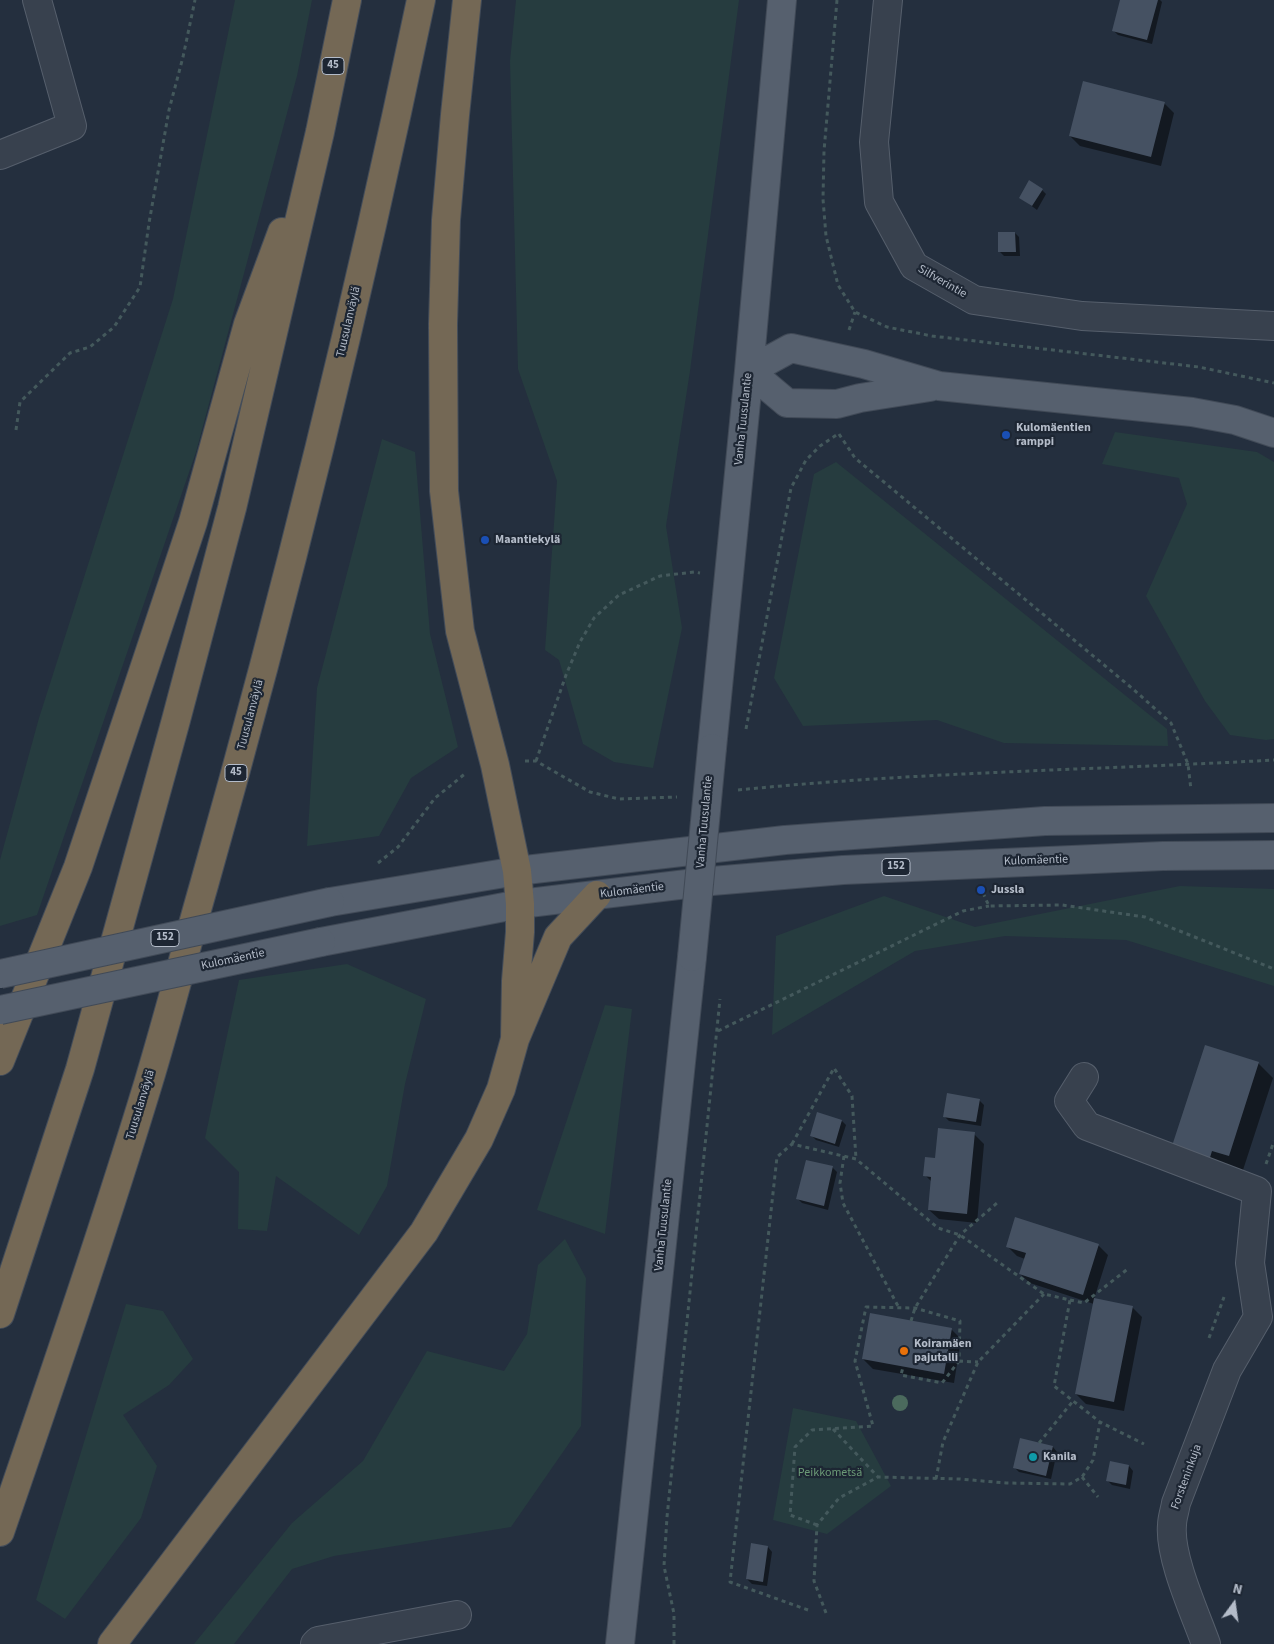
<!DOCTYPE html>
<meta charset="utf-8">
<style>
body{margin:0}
#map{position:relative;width:1274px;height:1644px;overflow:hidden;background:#242f3e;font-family:"Source Sans 3",sans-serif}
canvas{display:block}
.north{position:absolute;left:1209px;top:1579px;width:50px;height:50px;-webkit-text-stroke:4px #1d2633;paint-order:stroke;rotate:14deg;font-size:14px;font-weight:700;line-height:20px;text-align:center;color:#b4bcc9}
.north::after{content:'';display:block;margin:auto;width:18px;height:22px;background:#b4bcc9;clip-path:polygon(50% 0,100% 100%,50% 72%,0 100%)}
</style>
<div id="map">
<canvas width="1274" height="1644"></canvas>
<div class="north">N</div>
</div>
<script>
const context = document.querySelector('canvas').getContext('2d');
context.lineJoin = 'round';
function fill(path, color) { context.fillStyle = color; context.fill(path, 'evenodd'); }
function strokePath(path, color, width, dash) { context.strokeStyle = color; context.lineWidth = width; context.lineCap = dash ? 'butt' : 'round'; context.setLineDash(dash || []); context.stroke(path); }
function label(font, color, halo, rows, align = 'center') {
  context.font = font + ' "Source Sans 3",sans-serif'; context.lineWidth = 4.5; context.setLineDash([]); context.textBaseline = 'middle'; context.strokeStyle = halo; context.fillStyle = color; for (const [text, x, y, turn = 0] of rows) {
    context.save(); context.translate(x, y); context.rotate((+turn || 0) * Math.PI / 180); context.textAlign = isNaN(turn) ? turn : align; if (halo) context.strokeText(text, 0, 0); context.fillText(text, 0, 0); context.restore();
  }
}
fill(new Path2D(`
 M235,0H312L297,76L196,452L37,915L0,926V860L39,718L173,299Z
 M516,0H739L690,371L666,526L682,628L653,768L614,762L583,744L559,660L545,650L557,481L518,369L510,61Z
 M1115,432L1257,452L1274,462V739L1266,740L1230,735L1205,701L1146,596L1187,504L1179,478L1102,464Z
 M382,439L415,452L430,634L458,747L411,778L379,836L307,846L317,688Z
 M836,462L1167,729L1168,746L1004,743L937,720L803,726L774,678L814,474Z
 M1180,886L1274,889V986L1126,940L1005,936L915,951L772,1035L776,936L884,896L975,927Z
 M347,964L426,999L405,1084L387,1186L359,1235L276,1176L267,1231L238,1229L239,1172L205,1138L239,980Z
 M605,1005L632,1009L605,1234L537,1210Z
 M565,1239L586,1278L581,1426L511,1527L334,1556L292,1569L234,1644H194L292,1523L363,1461L427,1351L504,1371L527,1334L538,1265Z
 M126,1304L163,1311L193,1359L169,1385L123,1415L157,1466L141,1518L65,1619L36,1600Z
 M793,1408L856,1421L891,1486L827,1534L773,1520Z`), '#263c3f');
fill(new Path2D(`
 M1121,0H1160L1162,2L1152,44L1118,35L1113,30Z
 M1164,103L1174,113L1161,166L1080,146L1070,136Z
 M1042,190L1046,194L1037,210L1021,198Z
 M1015,233L1019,237L1020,256H1004L1000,252Z
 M1258,1063L1273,1078L1243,1170L1227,1165L1187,1163Z
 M979,1100L984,1105L981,1126L949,1121L944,1116Z
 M842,1121L846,1125L839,1147L816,1140L811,1135Z
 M974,1134L984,1144L977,1223L939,1219L929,1210L932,1182L925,1175L936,1159Z
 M832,1167L837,1172L828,1210L802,1203L798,1199Z
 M1016,1219L1099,1246L1108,1255L1094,1299L1132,1307L1142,1317L1124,1411L1086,1404L1076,1394L1094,1304L1030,1283L1020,1274L1025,1259L1017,1256L1007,1246Z
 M952,1330L961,1339L954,1383L873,1369L863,1359Z
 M1021,1440L1053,1447L1057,1452L1051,1479L1019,1472L1014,1467Z
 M1129,1466L1133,1471L1130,1489L1112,1485L1107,1480Z
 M768,1547L772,1552L767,1586L752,1584L747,1579Z`), '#0007');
fill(new Path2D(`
 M1120,0H1158L1147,40L1112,31Z
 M1083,81L1165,102L1151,157L1069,136Z
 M1029,180L1043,189L1032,206L1019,198Z
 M998,232H1015L1016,252H998Z
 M1205,1045L1259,1062L1229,1156L1212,1151L1209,1161L1171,1149Z
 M947,1093L980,1099L976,1122L943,1117Z
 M817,1112L842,1120L835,1144L810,1136Z
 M938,1128L975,1132L967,1214L928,1210L931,1177L923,1176L925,1157L935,1158Z
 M806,1160L833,1166L824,1206L796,1199Z
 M1015,1217L1099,1244L1083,1295L1019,1274L1026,1253L1006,1247Z
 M1094,1298L1133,1306L1114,1402L1075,1394Z
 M870,1313L952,1328L944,1374L862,1359Z
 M1020,1438L1053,1446L1046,1476L1013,1468Z
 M1110,1461L1129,1465L1126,1485L1106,1481Z
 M751,1543L768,1546L763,1582L746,1579Z`), '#455162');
const minor = new Path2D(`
 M888,0L874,142L879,202L914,266L974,300L1082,316L1274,326
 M0,155L72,126L37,0
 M1084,1077L1069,1101L1087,1126L1257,1191L1250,1263L1258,1317L1227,1370L1176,1503C1175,1510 1172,1518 1172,1525C1169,1557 1195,1613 1206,1644
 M315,1644L318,1641L457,1615`);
const major = new Path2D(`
 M749,371L791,348L864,364L939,386L1192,412L1235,420L1274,433
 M749,371L787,403L837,404L860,398L930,387
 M712,748L749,371L782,0
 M330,902L517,871L785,840L1045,821L1274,818
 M321,942L520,904L712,881L843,870L1163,856L1274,855
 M620,1644L692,957`);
const highway = new Path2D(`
 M467,0L455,115L446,220L443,324L444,491L460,631L495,765L517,871L520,904V932L516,981L515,1039
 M0,1061L78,867L193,522L248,324L282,232
 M0,1314L80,1069L176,720L232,508L320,132L347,0
 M0,1532C51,1383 102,1235 148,1084C168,1018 185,951 204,885C287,592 359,297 421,0
 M112,1644L424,1232L479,1139L501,1089L515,1039L558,937L597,895`);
strokePath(minor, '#565f6c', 30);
strokePath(major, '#414a57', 30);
strokePath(highway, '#434c59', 30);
strokePath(new Path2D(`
 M837,0L824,151L823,199L826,236L838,285L855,312L887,327L932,336L1199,367L1274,383
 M849,330L855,312
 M16,430L20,402L70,353L90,347L114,327L140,287L149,223L169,110L183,57L195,0
 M839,434L855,458L1133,689L1171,723L1188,764L1191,790
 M746,729L791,488L806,460L820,446L838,434
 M525,761H536L590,792L619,799L677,797
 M536,761L566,675L580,642L594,618L619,595L660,576L694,572L700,573
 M738,790C916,772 1095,770 1274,760
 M378,863L398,847L435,798L466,773
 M983,893L989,906L1062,905L1145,917L1274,969
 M718,1031L963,911L989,906
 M792,1144L834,1068L852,1096L856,1159
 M844,1156L840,1183L843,1203L899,1308
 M1266,1164L1274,1141
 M1070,1300L1084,1303L1129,1268
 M911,1321L915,1308L960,1235L997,1203
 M1209,1338L1224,1297
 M959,1361L978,1362
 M833,1429L878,1477
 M1039,1443L1073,1401
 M1082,1477L1098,1497
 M936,1479L943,1442L978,1362L1044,1294
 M817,1525L790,1515L795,1447L812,1430L873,1426L855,1361L866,1307L915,1308L960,1321L959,1361L942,1383L901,1375L903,1367
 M808,1610L730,1582L777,1157L792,1144L856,1159L938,1228L960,1235L1044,1294L1070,1300L1054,1386L1100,1422L1144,1444
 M826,1613L814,1581L817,1525L839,1498L878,1477L960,1479L1006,1483L1070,1484L1082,1477L1093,1460L1100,1422
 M674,1644V1614L664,1566L667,1517L720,999`), '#44595c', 3, [4, 4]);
strokePath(minor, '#38414e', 28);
strokePath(major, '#56606e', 28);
strokePath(highway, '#746855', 28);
const majorBridge = new Path2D(`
 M692,957L712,748
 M0,974L330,902
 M0,1010L321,942`);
strokePath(majorBridge, '#414a57', 30, []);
strokePath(majorBridge, '#56606e', 28);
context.fillStyle = '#4b6a5d';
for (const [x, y] of [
 [900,1403]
]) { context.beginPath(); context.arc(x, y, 8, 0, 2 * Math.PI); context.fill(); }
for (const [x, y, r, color] of [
 [1006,435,5,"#1a4fb4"],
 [485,540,5,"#1a4fb4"],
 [981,890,5,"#1a4fb4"],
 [904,1351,5,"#e8710a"],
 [1033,1457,5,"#0f9aa8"]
]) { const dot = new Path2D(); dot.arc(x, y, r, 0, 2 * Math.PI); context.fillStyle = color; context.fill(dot); strokePath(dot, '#1d2633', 2); }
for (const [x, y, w] of [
 [333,66,22],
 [236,773,22],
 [896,867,28],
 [165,938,28]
]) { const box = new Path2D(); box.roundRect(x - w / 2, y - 8.5, w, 17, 4); context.fillStyle = '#1d2633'; context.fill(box); strokePath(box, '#b4bcc9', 1); }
label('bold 11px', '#b4bcc9', null, [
 ["45",333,66],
 ["45",236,773],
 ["152",896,867],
 ["152",165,938]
]);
label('12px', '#b4bcc9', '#1d2633', [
 ["Silfverintie",942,282,30],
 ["Tuusulanväylä",349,322,-77],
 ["Vanha Tuusulantie",744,419,-84],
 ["Tuusulanväylä",251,715,-75],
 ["Vanha Tuusulantie",705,822,-85],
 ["Kulomäentie",1036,861,-2],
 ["Kulomäentie",632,891,-7],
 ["Kulomäentie",233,960,-12],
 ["Tuusulanväylä",141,1105,-73],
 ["Vanha Tuusulantie",664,1225,-84],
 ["Forsteninkuja",1187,1477,-70]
]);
label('bold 12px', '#b4bcc9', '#1d2633', [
 ["Kulomäentien",1016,428],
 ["ramppi",1016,442],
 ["Maantiekylä",495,540],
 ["Jussla",991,890],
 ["Koiramäen",914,1344],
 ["pajutalli",914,1358],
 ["Kanila",1043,1457]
], 'left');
label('12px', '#6b9a76', '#1d2633', [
 ["Peikkometsä",830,1473]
]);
</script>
